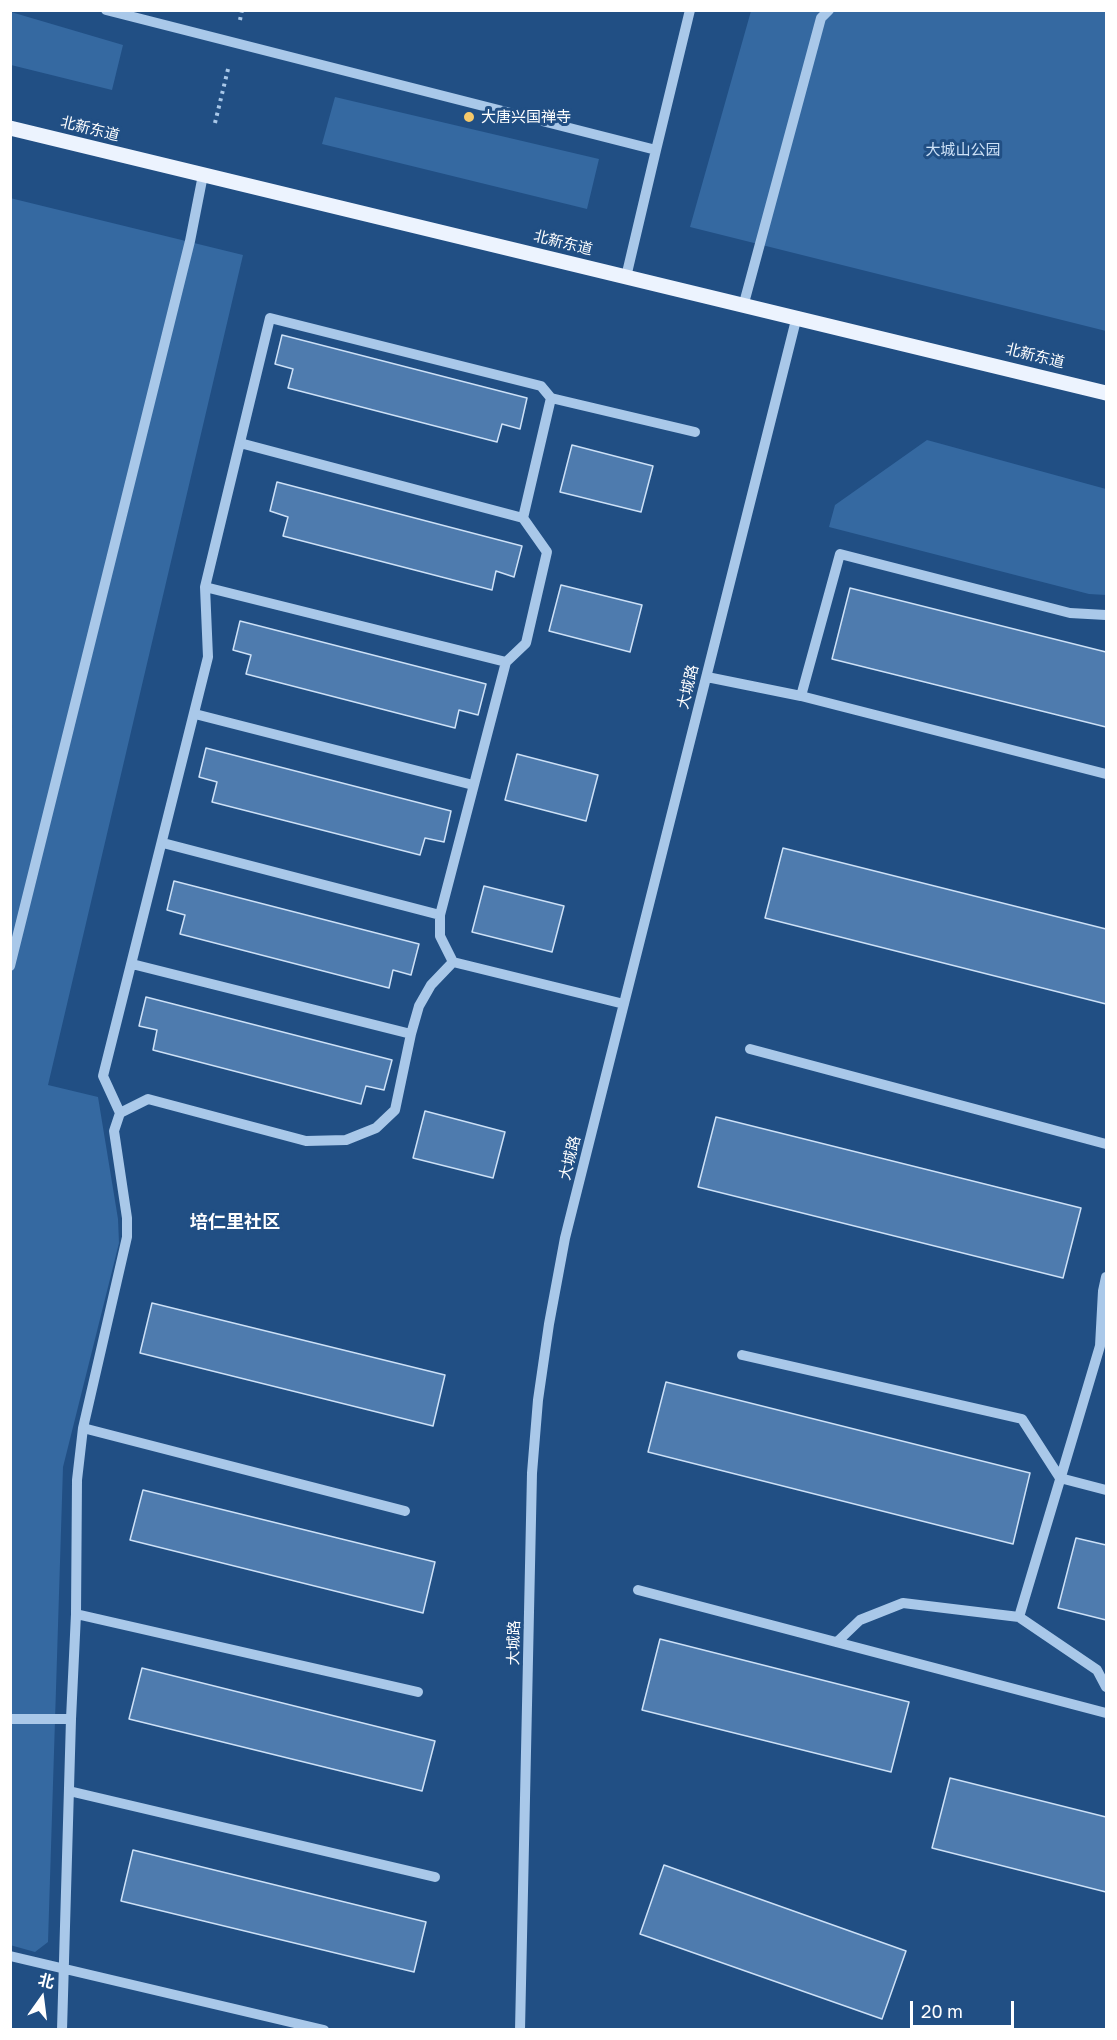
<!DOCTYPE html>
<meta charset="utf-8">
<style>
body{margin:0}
#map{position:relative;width:1117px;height:2040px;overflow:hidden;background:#214f84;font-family:"Golos Text","Noto Sans SC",sans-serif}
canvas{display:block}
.frame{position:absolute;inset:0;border:12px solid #fff;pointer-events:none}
.north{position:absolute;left:12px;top:1968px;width:60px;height:60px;-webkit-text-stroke:4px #214f84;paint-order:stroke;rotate:14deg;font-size:16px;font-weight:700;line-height:24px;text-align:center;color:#fff}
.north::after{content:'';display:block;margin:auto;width:21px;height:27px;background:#fff;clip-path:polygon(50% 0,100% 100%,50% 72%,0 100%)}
.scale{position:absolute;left:910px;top:2001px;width:104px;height:27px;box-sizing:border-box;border:3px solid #fff;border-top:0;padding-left:8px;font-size:18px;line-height:21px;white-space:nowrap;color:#fff;-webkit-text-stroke:4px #214f84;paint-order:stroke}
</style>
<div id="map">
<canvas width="1117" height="2040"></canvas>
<div class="frame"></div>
<div class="north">北</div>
<div class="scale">20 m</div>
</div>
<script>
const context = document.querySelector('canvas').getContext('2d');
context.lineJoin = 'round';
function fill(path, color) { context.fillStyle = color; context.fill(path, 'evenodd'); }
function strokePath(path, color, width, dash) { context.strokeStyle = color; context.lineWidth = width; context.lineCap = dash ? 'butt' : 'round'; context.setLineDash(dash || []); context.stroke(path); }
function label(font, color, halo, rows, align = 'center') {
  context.font = font + ' "Golos Text","Noto Sans SC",sans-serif'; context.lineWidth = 6; context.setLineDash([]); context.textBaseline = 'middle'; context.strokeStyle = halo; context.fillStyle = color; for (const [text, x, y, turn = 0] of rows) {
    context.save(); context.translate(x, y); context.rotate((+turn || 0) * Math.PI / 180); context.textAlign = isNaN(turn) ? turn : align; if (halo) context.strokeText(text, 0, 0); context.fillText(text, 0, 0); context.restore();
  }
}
fill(new Path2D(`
 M751,11H1106V331L690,227Z
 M11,12L123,45L112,90L11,65Z
 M335,97L599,159L587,209L322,144Z
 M10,198L243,255L48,1085L98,1097L118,1219L119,1243L63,1467L48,1942L35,1952L10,1945V736L19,701L11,732Z
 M927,440L1106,489V595L1089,594L829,527L835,505Z`), '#3569a1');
const building = new Path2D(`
 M282,335L527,398L520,429L502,424L497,442L288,388L293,369L275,364Z
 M572,445L653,466L641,512L560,492Z
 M277,482L522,546L514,577L496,571L492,590L283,536L288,517L270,511Z
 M561,585L642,605L630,652L549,631Z
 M850,588L1106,652V727L832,659Z
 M240,621L486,684L478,715L459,710L455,728L246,674L251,655L233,650Z
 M206,748L451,811L444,842L425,838L420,855L212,802L217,782L199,777Z
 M517,754L598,775L586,821L505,800Z
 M783,848L1106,929V1004L765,918Z
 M174,881L419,944L411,975L393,970L389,988L180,934L185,915L167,910Z
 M484,886L564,906L552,952L472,932Z
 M146,997L392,1060L384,1090L366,1086L361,1104L153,1050L157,1030L139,1026Z
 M425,1111L505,1132L493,1178L413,1158Z
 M716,1117L1081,1208L1063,1278L698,1187Z
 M152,1303L445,1375L433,1426L140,1353Z
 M666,1382L1030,1473L1013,1544L648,1452Z
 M143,1490L435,1562L423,1613L130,1540Z
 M1076,1538L1106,1545V1620L1058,1608Z
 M660,1639L909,1702L891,1772L642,1710Z
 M142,1668L435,1741L422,1791L129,1719Z
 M950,1778L1106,1817V1892L932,1848Z
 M133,1850L426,1922L414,1972L121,1901Z
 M664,1865L906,1951L882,2019L640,1934Z`);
fill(building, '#4e7bae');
strokePath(building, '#cde1f7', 1.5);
strokePath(new Path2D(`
 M240,20L242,10
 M215,123L229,65`), '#a9c8e9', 4, [3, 4.5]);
strokePath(new Path2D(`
 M106,10L656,150L626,277
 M656,150L690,10
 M744,303L821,18L829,10
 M240,443L523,518
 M205,587L506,662
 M707,677L801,696L1106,774
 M801,696L840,554L1070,613L1106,615
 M195,714L473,785
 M163,843L440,915
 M453,962L624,1004
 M132,964L411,1034
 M10,966L190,241L203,175
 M750,1049L1106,1144
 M120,1113L103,1076L208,657L205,587L270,318L541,386L551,398
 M742,1355L1022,1419L1060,1478L1106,1490
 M83,1428L405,1511
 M638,1590L1106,1713
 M76,1614L418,1692
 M1019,1617L1097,1670L1106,1687
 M837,1642L860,1620L903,1603L1019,1617L1100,1346L1103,1291L1106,1277
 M10,1719H71
 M69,1791L435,1877
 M10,1956L324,2030
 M62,2030L71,1719L76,1614L77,1480L83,1428L127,1237V1218L114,1131L120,1113L148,1099L306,1141L346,1140L376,1128L395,1110L411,1034L419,1006L431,985L453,962L440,936V915L506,662L526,643L547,552L523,518L551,398L695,432
 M520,2030L532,1473L538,1400L549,1324L565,1238L797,316`), '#a9c8e9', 10);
strokePath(new Path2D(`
 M10,128C376,217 742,302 1106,393`), '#ecf3fe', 15);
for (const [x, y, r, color] of [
 [469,117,6,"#f6c96a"]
]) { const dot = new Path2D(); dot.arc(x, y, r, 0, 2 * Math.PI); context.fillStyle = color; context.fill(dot); strokePath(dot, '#214f84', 2); }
label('15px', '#fff', '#214f84', [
 ["大唐兴国禅寺",481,117]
], 'left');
label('15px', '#fff', '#214f84', [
 ["北新东道",90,129,14],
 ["北新东道",563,243,14],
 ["北新东道",1035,356,14],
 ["大城路",688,687,-76],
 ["大城路",570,1158,-76],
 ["大城路",514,1643,-89]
]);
label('15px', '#cde1f7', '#214f84', [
 ["大城山公园",963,150]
]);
label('bold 18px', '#fff', '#214f84', [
 ["培仁里社区",235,1222]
]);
</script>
